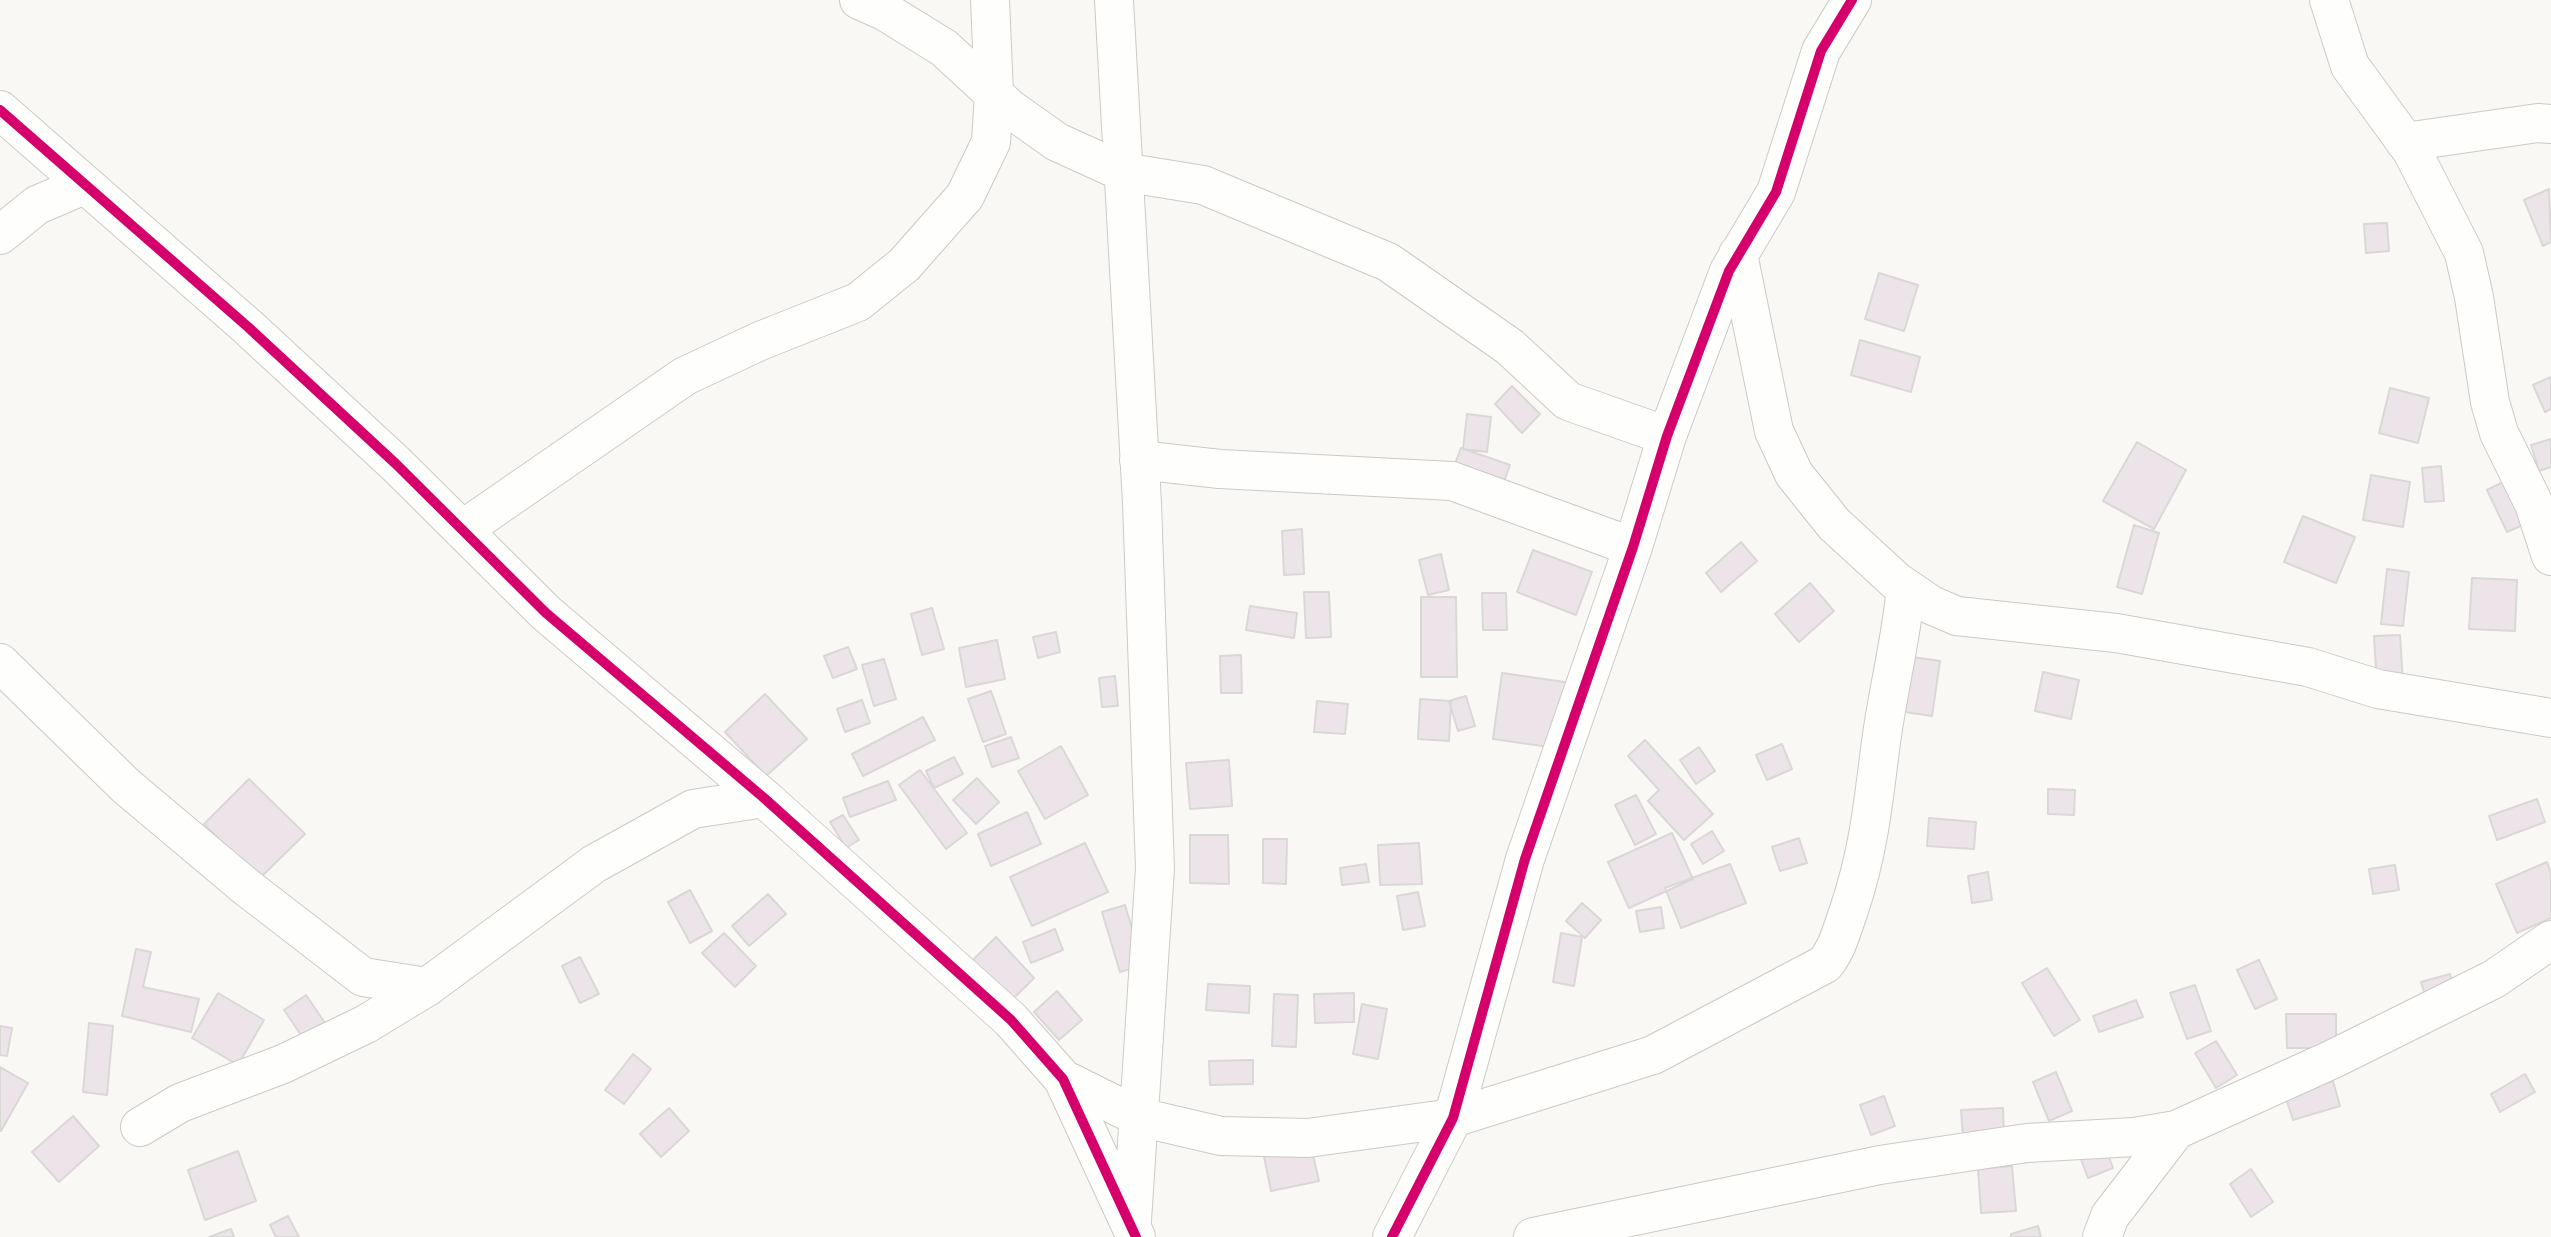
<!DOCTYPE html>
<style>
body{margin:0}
canvas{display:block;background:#faf8f4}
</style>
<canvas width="2551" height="1237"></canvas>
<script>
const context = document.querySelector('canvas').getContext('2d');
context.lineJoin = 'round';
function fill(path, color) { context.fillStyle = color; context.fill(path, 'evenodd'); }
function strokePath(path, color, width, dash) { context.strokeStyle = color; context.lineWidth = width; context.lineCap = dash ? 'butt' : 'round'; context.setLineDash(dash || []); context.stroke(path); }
const building = new Path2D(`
 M2549,189L2551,242L2543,246L2524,200Z
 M2387,223L2389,251L2366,253L2364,224Z
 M1879,273L1918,285L1904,331L1865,319Z
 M1860,340L1920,357L1911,392L1851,375Z
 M2551,377V409L2545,412L2533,385Z
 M1512,386L1540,414L1522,433L1495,404Z
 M2390,388L2429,398L2418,443L2379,433Z
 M1467,414L1491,417L1487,452L1463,449Z
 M2551,439V467L2539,471L2531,445Z
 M2137,442L2186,470L2154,529L2103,501Z
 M1461,448L1510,465L1500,492L1451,474Z
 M2441,466L2444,501L2425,502L2422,468Z
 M2371,475L2410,482L2403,527L2363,520Z
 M2511,478L2532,521L2507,532L2487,490Z
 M2303,516L2355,537L2336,583L2284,562Z
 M2134,525L2159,533L2142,594L2117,587Z
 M1302,529L1304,574L1284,575L1282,531Z
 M1741,542L1757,561L1721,592L1706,573Z
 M1533,550L1592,572L1576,615L1517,592Z
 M1441,554L1449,590L1428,595L1419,560Z
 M2387,569L2409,572L2403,626L2381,624Z
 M2472,578L2517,580L2515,631L2469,629Z
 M1810,583L1834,611L1799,642L1775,614Z
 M1304,592H1329L1331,637L1306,638Z
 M1482,593H1506L1507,630H1483Z
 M1421,597H1456L1457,677H1421Z
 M1250,606L1297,613L1294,638L1246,630Z
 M932,608L944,649L922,655L911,614Z
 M1056,632L1060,652L1038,658L1033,637Z
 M2400,635L2403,684L2377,686L2374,636Z
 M997,640L1005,679L966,687L959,648Z
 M848,647L857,669L833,678L824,656Z
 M1241,655L1242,693H1221L1220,656Z
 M1913,657L1940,661L1932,716L1905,712Z
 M884,659L896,699L874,706L862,665Z
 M2043,672L2079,680L2071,719L2035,711Z
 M1502,673L1572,683L1563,749L1493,739Z
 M1115,676L1118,706L1102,707L1099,678Z
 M991,691L1006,734L983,742L968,699Z
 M765,694L807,739L766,776L725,732Z
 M1466,696L1475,726L1458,731L1449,701Z
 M1420,699L1451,701L1449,741L1418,739Z
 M862,700L870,723L845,732L837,709Z
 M1317,701L1348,704L1345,734L1314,732Z
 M923,717L935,740L863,776L852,754Z
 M1011,737L1019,758L992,767L985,746Z
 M1645,740L1713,814L1684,840L1648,801L1659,790L1628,756Z
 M1782,744L1792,769L1767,780L1756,755Z
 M1061,746L1088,795L1045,819L1018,771Z
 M1699,747L1715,771L1696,784L1680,760Z
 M954,757L963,774L934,788L926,771Z
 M1229,760L1232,806L1190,809L1186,763Z
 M920,770L967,833L946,849L899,785Z
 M977,778L999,802L976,824L953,800Z
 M249,779L305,834L259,879L204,824Z
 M888,781L896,800L850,817L843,798Z
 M2048,789L2075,790L2074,815L2048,814Z
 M1636,795L1656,834L1635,845L1615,805Z
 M2537,799L2545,822L2497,840L2489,816Z
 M1027,812L1041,844L991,866L978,834Z
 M843,815L859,840L846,848L830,822Z
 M1929,818L1976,822L1974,849L1927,846Z
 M1712,831L1724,851L1703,864L1691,844Z
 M1672,833L1693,879L1629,908L1608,862Z
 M1190,835H1228L1229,884L1190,883Z
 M1799,838L1807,863L1780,871L1772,847Z
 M1263,839H1287L1286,884L1263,883Z
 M1085,843L1108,892L1032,926L1010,877Z
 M1419,843L1422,884L1380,885L1378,845Z
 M2547,862L2551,873V918L2517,933L2496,884Z
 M1366,864L1369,882L1342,885L1340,868Z
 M1730,864L1746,903L1681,928L1665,888Z
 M2395,865L2399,890L2373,894L2369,869Z
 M1988,872L1992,900L1972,903L1968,876Z
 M690,890L712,931L690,943L668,902Z
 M1418,892L1425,926L1403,930L1397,896Z
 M768,894L786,914L749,946L732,926Z
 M1582,903L1601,920L1585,938L1566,921Z
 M1125,905L1143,965L1120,972L1102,912Z
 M1661,907L1664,928L1640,932L1636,911Z
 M1055,929L1063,950L1031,963L1023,942Z
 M724,933L756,966L735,987L702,953Z
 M1561,933L1582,937L1574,986L1553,982Z
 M996,937L1034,978L1009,1003L970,963Z
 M136,949L151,952L143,987L199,999L191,1032L122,1016Z
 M580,957L599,994L580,1003L562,966Z
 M2259,960L2277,999L2255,1009L2237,970Z
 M2047,968L2080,1020L2054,1036L2022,983Z
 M2450,974L2455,993L2427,1001L2421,982Z
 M1208,984L1250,986L1249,1013L1206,1010Z
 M2195,985L2211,1031L2187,1039L2170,993Z
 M1057,991L1082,1020L1059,1040L1034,1012Z
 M218,993L264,1020L238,1065L192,1038Z
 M1354,993V1022L1315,1023L1314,994Z
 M1274,994L1298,995L1296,1047L1272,1046Z
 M306,995L325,1023L303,1038L284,1010Z
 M2136,1000L2143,1017L2099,1032L2093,1016Z
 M1362,1004L1387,1009L1378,1059L1353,1054Z
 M2286,1014H2336V1048H2287Z
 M89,1023L113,1026L107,1095L83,1092Z
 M0,1026L12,1028L7,1056L0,1055Z
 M2216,1041L2237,1075L2216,1088L2195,1053Z
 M633,1054L651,1069L624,1104L605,1090Z
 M1253,1060V1084L1210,1085L1209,1061Z
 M0,1067L28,1083L1,1131H0Z
 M2056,1072L2072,1111L2049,1121L2033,1082Z
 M2525,1074L2535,1092L2500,1112L2491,1094Z
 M2333,1081L2340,1106L2293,1120L2285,1095Z
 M1884,1096L1895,1126L1871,1135L1860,1105Z
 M669,1108L689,1131L661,1157L640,1134Z
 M2003,1108L2004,1136L1963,1138L1961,1110Z
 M73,1116L99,1146L59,1182L32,1152Z
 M2101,1136L2113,1168L2088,1178L2076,1146Z
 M1310,1142L1319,1181L1271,1191L1263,1152Z
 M238,1151L256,1201L205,1220L188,1170Z
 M2012,1166L2016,1211L1981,1213L1978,1169Z
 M2251,1169L2273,1202L2251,1217L2230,1184Z
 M288,1216L299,1237H276L270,1225Z
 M2038,1226L2041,1237H2011V1234Z
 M231,1229L234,1237H209Z`);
fill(building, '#ede4ea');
strokePath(building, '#dad8d7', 2);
const minor = new Path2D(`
 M859,0L886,12L944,48L1009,108L1057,142L1123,172L1203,185L1388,262L1510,347L1568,401L1667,436
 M1114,0L1142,503L1155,868L1132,1220
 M2329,0L2350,66L2412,151L2464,253L2474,297L2490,402L2499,433L2534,504L2551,556
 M0,110L248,327L396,464L546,613L764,798L1011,1020L1063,1079L1136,1237
 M2405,142L2538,123L2551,124
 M0,235L37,205L84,185
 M1738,254L1774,431L1794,474L1834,524L1896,581L1931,605L1957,616L2116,633L2308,667L2378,689L2551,718
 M1139,460L1220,469L1452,481L1633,547
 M462,530L685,376L760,341L858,302L904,265L965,196L991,142L994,94L990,0
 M0,663L126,786L245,886L363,977L427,987
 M1063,1079L1139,1117L1221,1136L1308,1138L1453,1118L1653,1055L1825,964C1838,948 1842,929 1849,910C1869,850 1873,804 1881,742C1888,690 1901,640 1906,588
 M140,1127L180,1103L283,1064L366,1024L427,987L594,864L693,809L764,798
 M1392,1237L1453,1118L1525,859L1633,547L1667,436L1729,271L1776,192L1821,51L1852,0
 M1533,1237L1880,1165L2027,1143L2134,1137L2176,1130L2333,1059L2494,979L2551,940
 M2102,1237L2110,1216L2176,1130`);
strokePath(minor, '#cbcac6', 40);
strokePath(minor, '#fefefd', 38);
strokePath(new Path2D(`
 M0,110L248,327L396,464L546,613L764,798L1011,1020L1063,1079L1136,1237
 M1392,1237L1453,1118L1525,859L1633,547L1667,436L1729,271L1776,192L1821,51L1852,0`), '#d6006c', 10);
</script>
